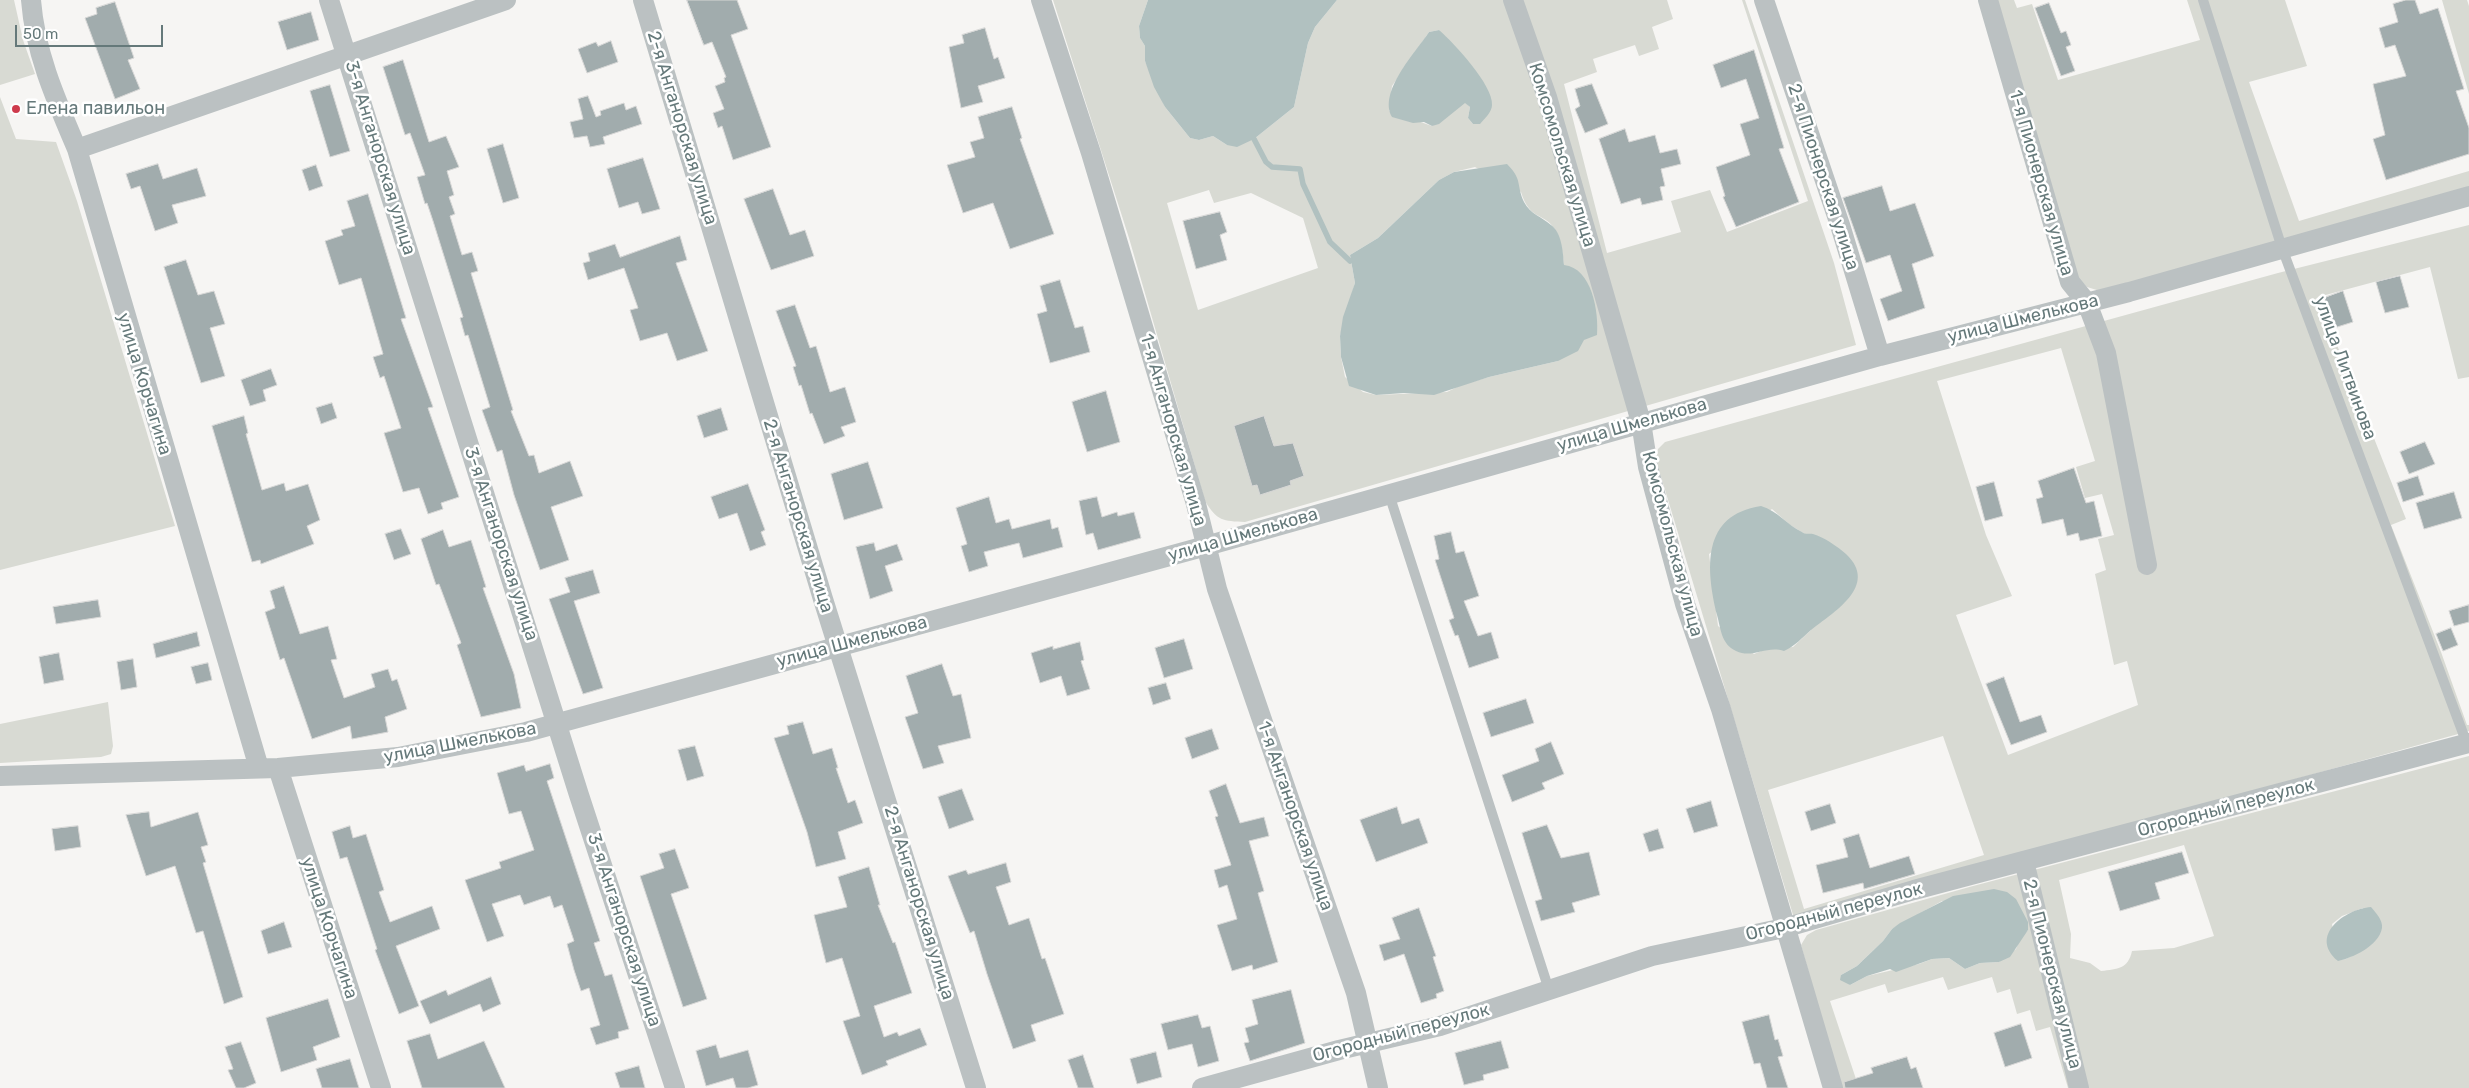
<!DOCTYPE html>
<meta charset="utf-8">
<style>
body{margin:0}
#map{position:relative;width:2469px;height:1088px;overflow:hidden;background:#f6f5f3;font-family:Rubik,sans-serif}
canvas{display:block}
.scale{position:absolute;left:15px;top:25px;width:148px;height:22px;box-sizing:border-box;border:2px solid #65797a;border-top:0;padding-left:6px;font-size:15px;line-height:18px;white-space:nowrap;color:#65797a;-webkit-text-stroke:4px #fff;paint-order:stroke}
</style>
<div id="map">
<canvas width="2469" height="1088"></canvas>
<div class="scale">50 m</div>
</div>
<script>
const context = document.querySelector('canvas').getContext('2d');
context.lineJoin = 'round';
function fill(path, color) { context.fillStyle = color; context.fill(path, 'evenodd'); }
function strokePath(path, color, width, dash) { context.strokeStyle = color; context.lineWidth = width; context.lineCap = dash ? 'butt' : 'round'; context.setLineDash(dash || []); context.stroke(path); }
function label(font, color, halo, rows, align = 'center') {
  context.font = font + ' Rubik,sans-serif'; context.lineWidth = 5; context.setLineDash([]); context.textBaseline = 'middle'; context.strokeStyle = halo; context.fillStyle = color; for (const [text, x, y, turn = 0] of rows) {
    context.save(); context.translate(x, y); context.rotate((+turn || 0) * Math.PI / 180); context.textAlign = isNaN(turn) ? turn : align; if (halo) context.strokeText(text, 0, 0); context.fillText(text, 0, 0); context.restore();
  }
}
fill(new Path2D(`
 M0,0H14L23,40L35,74L0,85Z
 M1053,0H1148L1139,26L1140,38L1145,46V61L1165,107L1190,138L1199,140L1213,136L1227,145L1254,139L1294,107L1308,43L1315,27L1337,0H1667L1673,19L1652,27L1659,49L1639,56L1635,45L1593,59L1597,72L1564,84L1607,253L1681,232L1671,201L1710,190L1727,232L1808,201L1742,0H1745L1834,263L1856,345L1245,522C1223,521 1217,521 1205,501L1129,238ZM1439,30L1480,124H1473L1468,118L1470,107L1465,102L1432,126L1389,111L1392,86L1429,32ZM1475,167L1521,192C1530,221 1543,212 1554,228C1573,256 1560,327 1558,361L1489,377L1461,385L1447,392L1376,395L1363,392L1345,377L1341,357L1340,336L1355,283L1350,255L1378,238L1439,180L1454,172ZM1209,190L1214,203L1251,193L1303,218L1318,268L1198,310L1167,203Z
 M1996,0H2014L2017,8L2032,4L2058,80L2200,40L2187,0H2285L2307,66L2249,82L2299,221L2469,171V187L2100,291L2087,287L2076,277Z
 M2442,0H2467L2469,6V94Z
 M0,97L16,139L56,142L77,201L175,526L0,570Z
 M2469,225V377L2458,379L2430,267L2318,297L2406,519L2391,525L2441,652L2467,725H2469V731L1794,918L1656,460L1658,449L1665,442L2278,273ZM2061,348L2095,461L2076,467L2085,498L2102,494L2114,535L2098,539L2106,570L2095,574L2114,665L2127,661L2138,705L2008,755L1956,615L2012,596L1986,535L1937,381ZM1772,509L1790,525L1805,534L1811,630L1793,647L1766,649L1754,654L1718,626L1709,554ZM1943,736L1984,855L1804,909L1768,790Z
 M108,702L113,746L111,754L101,757L0,763V724Z
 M2469,756V1088H2068L2050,1027L2036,1031L2030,1010L2017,1014L2010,989L1997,993L1992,977L1948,990L1943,977L1888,993L1885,984L1830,1001L1859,1088H1841L1801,945L1807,935L1816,930L1973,886ZM2184,845L2214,936L2174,948L2132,951C2128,969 2118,969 2101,971L2090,963L2070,958L2071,934L2059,880ZM1942,901L2028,930L2020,939L2016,949L1999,962L1980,963L1965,969L1949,958L1932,959L1919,964L1867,976L1850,985L1841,975L1857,966L1883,941L1892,929ZM2363,908L2368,947L2346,959L2338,960L2332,924L2342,916Z`), '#d8dad3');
fill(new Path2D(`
 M1148,0H1337L1315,27L1308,43L1294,107L1254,139L1237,147L1227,145L1213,136L1199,140L1190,138L1165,107L1154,87L1145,61V46L1140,38L1139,26Z
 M1439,30C1454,43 1493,85 1492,105C1492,112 1485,118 1480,124H1473L1468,118L1470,107L1465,103L1439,124L1432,126L1424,122L1413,123L1392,117C1378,92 1415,53 1429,32Z
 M1507,164C1523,180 1516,185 1524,202C1530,214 1542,217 1551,225C1562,233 1563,252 1564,265C1592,268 1599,312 1597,335L1584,340L1578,351L1558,361L1489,377L1434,395L1404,393L1376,395L1349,386L1341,357L1340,336L1343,317L1355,283L1350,255L1378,238L1439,180L1454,172Z
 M1761,506C1778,511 1787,525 1802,532C1806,535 1809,533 1813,534C1824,537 1838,547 1846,554C1880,586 1832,613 1811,630C1802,638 1795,646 1784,651C1766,645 1753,659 1736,651C1721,644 1721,629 1717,615C1706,569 1701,515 1761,506Z
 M1994,889L2007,892L2016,899L2028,922V930L2010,957L1999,962L1980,963L1965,969L1949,958L1932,959L1896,972L1890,969L1867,976L1850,985L1840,980L1841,975L1857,966L1883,941L1892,929L1900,923L1953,896Z
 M2371,907C2376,913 2383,920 2382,928C2379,946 2352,958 2338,961C2308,936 2345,909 2371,907Z`), '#b1c1c0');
strokePath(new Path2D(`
 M1254,139L1266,162L1272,167L1300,169L1303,184L1330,242L1350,261`), '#b1c1c0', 5.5);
const building = new Path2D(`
 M687,0H737L748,29L731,35L771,147L733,160L722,126L718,128L713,113L724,109L715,86L725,82L724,78L726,77L712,42L704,45Z
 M2406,0H2415L2420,14L2438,8L2464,89L2456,91L2469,128V154L2386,180L2373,139L2385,135L2373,84L2406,76L2395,45L2385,48L2379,28L2398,22L2393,4Z
 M115,2L134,58L128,60L140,89L115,99L85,18L97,14L96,8Z
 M2049,3L2061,33L2066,31L2071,45L2066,47L2075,71L2061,76L2035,8Z
 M311,12L319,40L287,50L278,22Z
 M985,28L994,59L998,57L1005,78L978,86L983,102L961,108L949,47L964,43L962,35Z
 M611,41L618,62L587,73L578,49L596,42L598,46Z
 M1754,50L1784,148L1779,149L1799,202L1736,227L1723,197L1725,196L1716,167L1750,155L1740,124L1759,118L1746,79L1721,88L1713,65Z
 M403,60L429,142L446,136L459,167L447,171L454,195L449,197L455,214L450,216L462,255L472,252L478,271L471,273L513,410L511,411L529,456L534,455L539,473L570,461L583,496L551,507L569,560L540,570L514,495L502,450L497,452L482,410L490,407L468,335L465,336L460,318L463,317L433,221L427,203L425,204L417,177L425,175L410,133L405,135L383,67Z
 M1592,84L1608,124L1585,133L1575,109L1580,106L1575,89Z
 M330,85L350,151L330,157L310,91Z
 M588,96L596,117L601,115L600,111L624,103L626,110L636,106L642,124L603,137L605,144L590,147L587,136L574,138L570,122L583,119L578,99Z
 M1012,107L1022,138L1020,139L1054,234L1010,249L993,203L963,213L947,165L975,157L970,142L984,138L978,117Z
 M1625,129L1629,142L1655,135L1660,153L1677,149L1681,164L1661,169L1665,186L1660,187L1663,200L1642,205L1640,198L1621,204L1599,139Z
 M503,144L519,198L503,203L487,149Z
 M643,158L660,209L642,214L638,202L619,208L607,169Z
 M158,164L163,179L197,168L206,196L172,205L178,223L155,231L140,186L131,189L126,174Z
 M316,165L323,186L309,191L302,170Z
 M1882,186L1890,211L1915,203L1934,256L1912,264L1925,308L1888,321L1880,299L1902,291L1890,255L1866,263L1843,198Z
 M773,189L790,235L805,230L814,256L771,270L744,199Z
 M368,194L406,318L401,319L433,407L428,408L459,497L441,503L443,509L428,514L419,488L403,492L384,433L401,428L384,376L380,378L373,357L383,354L361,278L339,285L325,241L343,235L341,230L355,226L347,201Z
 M1220,212L1227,232L1220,235L1227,260L1196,269L1183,221Z
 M680,236L687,260L676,263L708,351L677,361L667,333L640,341L630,310L638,308L624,268L588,280L583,263L590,261L588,253L615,244L620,257Z
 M186,260L198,295L214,291L225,324L210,328L225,376L201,383L164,267Z
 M2400,276L2409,307L2385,313L2376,282Z
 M1060,280L1075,328L1083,326L1090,352L1050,363L1037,314L1047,311L1040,286Z
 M2343,291L2353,322L2334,328L2324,298Z
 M795,305L810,348L816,346L830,392L845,387L856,422L841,427L845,436L824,444L812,413L810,414L801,385L799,386L793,367L796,366L776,311Z
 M271,369L277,385L263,390L266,401L250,406L241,380Z
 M1106,391L1120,442L1087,452L1072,402Z
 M332,403L337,418L321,424L316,408Z
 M721,408L728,430L704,438L697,416Z
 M244,416L248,433L246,434L262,490L284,483L286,491L308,484L320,520L307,526L314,544L261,564L260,560L252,562L212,426Z
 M1264,416L1274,446L1293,443L1304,476L1290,481L1291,485L1260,495L1257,485L1252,486L1234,426Z
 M2425,442L2435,464L2409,474L2400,452Z
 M868,462L883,508L844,520L831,474Z
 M2074,468L2086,503L2094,501L2102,536L2080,541L2078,533L2067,536L2063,519L2042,524L2036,499L2043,497L2038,481Z
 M2418,476L2424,495L2403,502L2397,483Z
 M1994,482L2003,516L1985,521L1976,487Z
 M748,484L765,530L761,532L766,545L750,551L737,513L719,519L711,497Z
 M2454,492L2462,518L2424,529L2416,503Z
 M989,497L996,523L1009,519L1012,529L1050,519L1052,529L1058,527L1063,547L1023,558L1019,543L984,552L988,566L969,572L961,546L967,544L956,508Z
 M1097,497L1102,517L1117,512L1118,516L1134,512L1141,538L1098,550L1093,533L1086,535L1079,501Z
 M401,529L411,554L394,560L385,534Z
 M443,530L449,547L471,540L486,587L483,588L514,674L521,708L481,717L457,645L461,643L439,584L436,585L421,539Z
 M1451,532L1456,553L1464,551L1479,596L1464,601L1478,636L1491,632L1499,658L1469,668L1458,635L1455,636L1449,620L1454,618L1435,560L1439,559L1434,536Z
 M874,543L876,551L897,544L903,560L885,566L893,591L870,599L856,547Z
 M593,570L600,593L574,601L603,688L583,694L549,599L570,592L565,578Z
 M284,586L300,634L328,626L337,659L331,660L344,698L375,687L371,674L388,669L392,681L397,679L407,709L385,717L388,732L352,739L350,726L312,739L284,658L280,660L265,612L275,608L270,591Z
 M98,600L101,617L56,624L53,607Z
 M2469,605V622L2454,626L2449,611Z
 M2451,628L2458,645L2443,651L2436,634Z
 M197,632L200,646L156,658L153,644Z
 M1184,639L1193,669L1164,678L1155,648Z
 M1080,642L1084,660L1081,661L1090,689L1067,696L1061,676L1040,683L1031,653L1053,646V649Z
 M59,653L64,680L44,684L39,657Z
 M133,659L137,687L121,690L117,662Z
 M208,663L212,680L196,684L191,667Z
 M942,664L953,696L961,694L971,738L938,746L944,763L923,769L905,717L918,713L906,676Z
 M2004,677L2020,722L2041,715L2047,732L2011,745L1986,684Z
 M1166,683L1171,699L1153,705L1148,688Z
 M1526,699L1534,723L1491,737L1483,713Z
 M803,722L813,754L832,748L838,768H836L848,803L855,800L863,823L838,832L846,859L816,867L807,832L774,738L789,734L787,726Z
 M1212,729L1219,749L1192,759L1185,738Z
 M1551,742L1564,774L1542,783L1545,789L1512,802L1502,775L1539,761L1535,749Z
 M695,746L704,776L687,781L678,750Z
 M550,764L554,778L547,781L600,941L594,943L605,976L612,974L629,1029L618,1032L619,1038L596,1045L590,1028L600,1025L589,988L581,991L574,970L567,944L574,941L562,905L554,908L550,896L524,905L520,895L492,904L504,936L487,942L465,880L501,868L499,862L534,850L521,811L509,814L497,773L524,765L526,771Z
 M1226,784L1240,823L1264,817L1269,836L1249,841L1264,891L1258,893L1278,962L1253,970L1252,965L1232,971L1217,925L1237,919L1227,885L1219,888L1214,870L1231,865L1215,817L1218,816L1209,791Z
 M962,789L974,820L949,829L938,797Z
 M1711,801L1718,826L1694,833L1686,809Z
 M1830,804L1836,823L1811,831L1805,812Z
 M1397,807L1402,824L1419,818L1428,843L1376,862L1360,820Z
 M149,812L151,827L198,812L208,845L201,847L206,862L203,863L243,997L224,1004L203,931L196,933L175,866L146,876L126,815Z
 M1547,825L1561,858L1589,852L1600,895L1572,903L1575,912L1541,921L1535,901L1542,899L1522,833Z
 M78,826L81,847L55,851L52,829Z
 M350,826L353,838L366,834L384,890L379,892L390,922L432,906L440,929L396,946L419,1006L399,1014L375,950L377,949L347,857L340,859L332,832Z
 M1658,829L1664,848L1649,852L1643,834Z
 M1859,834L1870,868L1909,856L1915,874L1864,889L1863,883L1823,893L1816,865L1848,857L1843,839Z
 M675,849L689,888L671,894L707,999L683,1007L640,876L664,868L659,854Z
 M2182,852L2189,873L2155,883L2160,899L2120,911L2108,872Z
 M1006,863L1011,882L996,887L1009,925L1029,918L1042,959L1045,958L1064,1014L1031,1025L1036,1041L1013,1049L987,974L974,931L970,933L948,876L966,870L968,874Z
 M869,867L880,905H878L893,943L895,942L912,993L874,1006L884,1037L897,1032L899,1036L920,1028L927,1045L886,1061L888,1065L862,1075L843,1021L860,1016L842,958L826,963L814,915L847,907L838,877Z
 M1419,908L1436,956L1433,957L1444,991L1436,994L1437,998L1421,1003L1404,954L1384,961L1379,945L1400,939L1392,918Z
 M284,922L292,947L268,954L261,931Z
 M491,977L501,1004L483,1012L480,1004L430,1024L420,1001L446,990L448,995Z
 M1291,990L1305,1043L1250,1061L1244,1043L1249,1042L1245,1028L1258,1024L1252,1000Z
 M328,999L340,1037L313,1047L317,1060L281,1072L266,1018Z
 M1198,1015L1202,1028L1210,1026L1219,1061L1198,1067L1192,1044L1168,1050L1161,1024Z
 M1769,1015L1775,1040L1778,1039L1783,1056L1778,1057L1788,1088H1767L1760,1063L1754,1064L1742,1022Z
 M2021,1024L2032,1058L2005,1067L1994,1033Z
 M430,1034L438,1059L484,1041L505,1088H422L407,1041Z
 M1501,1041L1509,1068L1483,1075L1484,1080L1464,1085L1455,1053Z
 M241,1042L256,1083L244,1088H236L228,1070L233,1069L225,1047Z
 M716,1045L720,1058L748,1050L758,1085L748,1088H736L733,1078L706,1086L696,1051Z
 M1156,1052L1162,1077L1137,1084L1130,1059Z
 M1083,1055L1094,1088H1078L1068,1060Z
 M1907,1057L1911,1069L1916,1067L1923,1088H1845L1844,1082L1873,1073L1871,1068Z
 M350,1059L359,1088H322L316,1069Z
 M639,1066L645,1088H620L615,1073Z`);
fill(building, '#a1acad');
strokePath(building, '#d7d7d6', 1);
strokePath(new Path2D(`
 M2203,0L2282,248L2467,744
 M1389,494L1549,990`), '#bbc1c2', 10);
strokePath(new Path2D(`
 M31,0C35,53 56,100 77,149L259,768
 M329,0L579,795L675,1088
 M643,0L823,599L976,1088
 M1041,0L1091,153L1196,504L1217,589L1356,993L1378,1088
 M1513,0L1547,97L1641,422L1648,467L1685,604L1721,709L1833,1088
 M1764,0L1840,225L1880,356
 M1988,0L2070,282L2087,303L2106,353L2147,565
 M77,149L506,0
 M278,768L381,1088
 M0,776L278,768L398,757L526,732L1206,546L1880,356L2129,292L2469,196
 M2024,861L2079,1088
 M1202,1088L1339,1050L1440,1026L1652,956L1784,928L1914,890L2469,743`), '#bbc1c2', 20);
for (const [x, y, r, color] of [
 [16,109,5,"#ce3b4c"]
]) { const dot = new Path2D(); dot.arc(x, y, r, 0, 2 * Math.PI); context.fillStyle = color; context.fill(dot); strokePath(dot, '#fff', 2); }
label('18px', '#65797a', '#fff', [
 ["Елена павильон",26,109]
], 'left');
label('18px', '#65797a', '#fff', [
 ["2-я Анганорская улица",682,128,73],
 ["Комсомольская улица",1562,155,73],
 ["3-я Анганорская улица",380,158,73],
 ["2-я Пионерская улица",1823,177,72],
 ["1-я Пионерская улица",2041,183,74],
 ["улица Шмелькова",2023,319,-14],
 ["улица Литвинова",2345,368,70],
 ["улица Корчагина",144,384,73],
 ["улица Шмелькова",1632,425,-16],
 ["1-я Анганорская улица",1173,430,74],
 ["2-я Анганорская улица",798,516,73],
 ["улица Шмелькова",1243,535,-16],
 ["3-я Анганорская улица",501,544,72],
 ["Комсомольская улица",1672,544,75],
 ["улица Шмелькова",852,642,-15],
 ["улица Шмелькова",460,743,-11],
 ["Огородный переулок",2226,808,-15],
 ["1-я Анганорская улица",1295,816,71],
 ["2-я Анганорская улица",919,903,73],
 ["Огородный переулок",1834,912,-15],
 ["улица Корчагина",329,928,72],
 ["3-я Анганорская улица",624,930,72],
 ["2-я Пионерская улица",2052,974,76],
 ["Огородный переулок",1401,1033,-15]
]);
</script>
